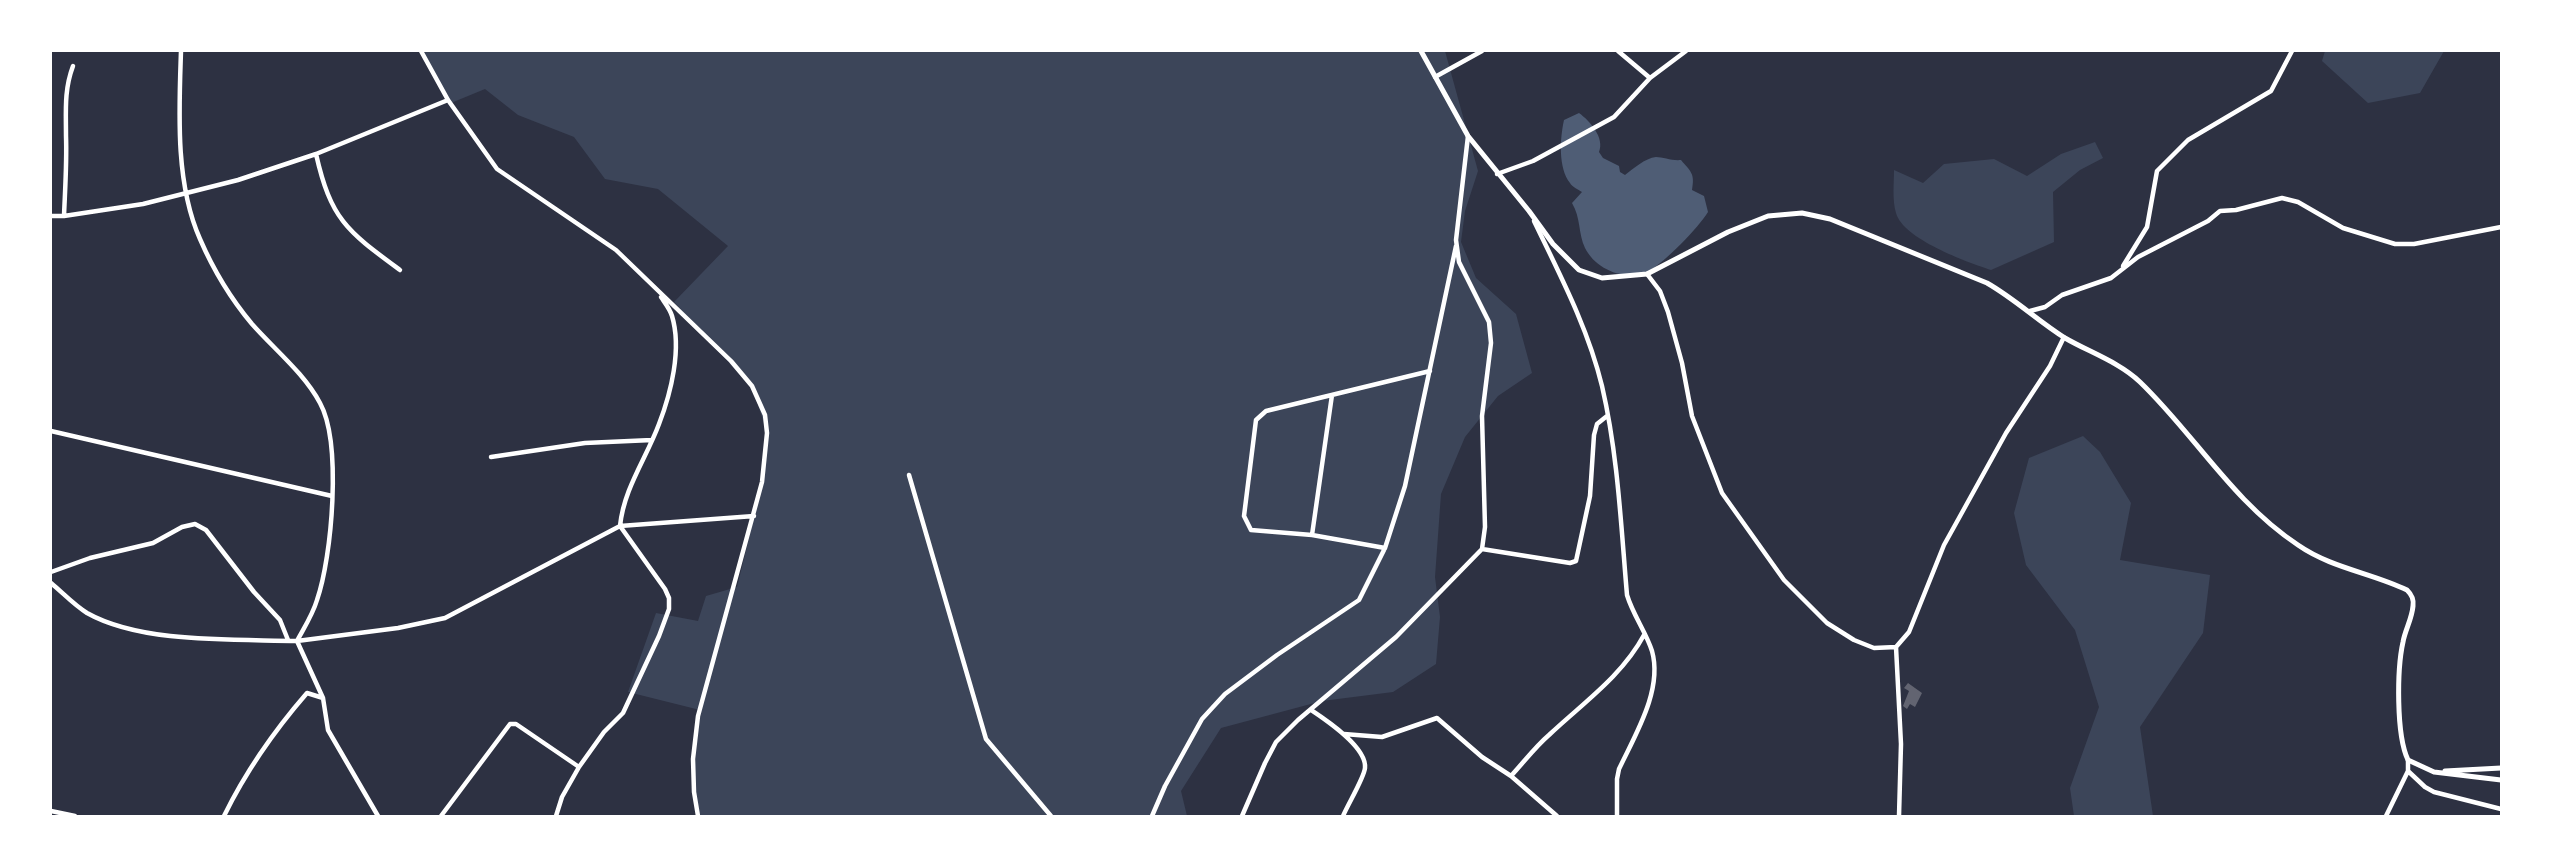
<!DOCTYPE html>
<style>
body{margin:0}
#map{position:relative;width:2552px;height:867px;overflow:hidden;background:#2d3142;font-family:Poppins,sans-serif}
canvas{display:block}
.frame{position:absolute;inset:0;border:52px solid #fff;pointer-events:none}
</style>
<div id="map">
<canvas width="2552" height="867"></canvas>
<div class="frame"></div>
</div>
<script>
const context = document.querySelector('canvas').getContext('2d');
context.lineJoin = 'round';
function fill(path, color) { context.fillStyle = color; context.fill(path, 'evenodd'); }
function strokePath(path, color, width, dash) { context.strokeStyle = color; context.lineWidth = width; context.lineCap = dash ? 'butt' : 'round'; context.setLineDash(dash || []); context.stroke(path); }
fill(new Path2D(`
 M422,51H1445L1478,171L1465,211L1461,242L1476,278L1516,314L1532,373L1498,396L1465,437L1441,494L1435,577L1440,617L1436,664L1393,692L1322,701L1221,728L1181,791L1187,816H697L693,785L700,710L628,692L656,613L698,621L706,596L737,587L752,526L764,466L766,430L753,389L674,302L728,246L658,189L605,179L574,137L518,115L485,89L451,103Z
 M2325,51H2444L2420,93L2368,103L2322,61Z
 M2095,142L2103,158L2080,170L2053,192L2054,242L1991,270C1967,262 1903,239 1896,213C1892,200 1894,183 1894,170L1923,183L1944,164L1994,159L2027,176L2061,154Z
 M2083,436L2100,452L2131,503L2120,560L2210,575L2203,633L2140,727L2153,816H2074L2070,788L2099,707L2075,630L2026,565L2014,513L2029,458Z`), '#3c4559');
fill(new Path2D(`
 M1579,113C1590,121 1605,138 1599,152L1603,158L1619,166L1620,172L1625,175C1633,169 1645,158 1656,157C1663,157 1672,161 1681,160C1691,172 1695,173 1692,190L1704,196L1708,212C1699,227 1664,263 1649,271C1626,282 1596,270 1585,248C1578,233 1581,218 1572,203L1582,192C1579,190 1572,187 1570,183C1558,168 1560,138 1564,120Z`), '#4f5d75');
fill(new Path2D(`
 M1908,683L1922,693L1915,707L1910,704L1907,709L1903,706L1909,691L1904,688Z`), '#626471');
strokePath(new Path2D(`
 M181,51C179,111 175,183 200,239C213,269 231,299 252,324C274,349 304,373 320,403C342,443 332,557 317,600C313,614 304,628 297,641
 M421,51L448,100L497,169L616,250L731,361L752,386L765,415L767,433L762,482L698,716L693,759L694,792L698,816
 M1618,51L1650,78
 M1435,77L1482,51
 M316,154C331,220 347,231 400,270
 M1497,174L1533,161L1614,117L1650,78L1686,51
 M51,216H64L143,204L238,180L316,154L448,100
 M64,216C65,190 67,163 66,136C66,111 64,90 73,66
 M1534,221C1560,275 1588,328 1602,386C1618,455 1621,526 1627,595C1633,615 1646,632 1652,651C1663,690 1635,735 1619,769L1617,779V816
 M2123,266L2147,227L2157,171L2188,140L2271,91L2292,51
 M1647,274L1660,291L1668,312L1682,363L1692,416L1722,493L1784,580L1827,623L1854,640L1874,648L1896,647L1901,744L1899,816
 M2030,311L2045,307L2062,295L2111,278L2138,257L2208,221L2220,211L2236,210L2282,198L2298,202L2343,228L2395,244H2414L2501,227
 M51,431L332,496
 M491,457L585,443L652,440
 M909,475L986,739L1051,816
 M1312,535L1332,395
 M1385,548L1312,535L1251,530L1244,516L1256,420L1266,411L1430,371
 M1482,549L1570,563L1576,561L1590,496L1594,435L1597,424L1607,416
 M51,572L90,558L153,543L182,527L195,524L206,530L254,592L280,620L288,640
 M51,583C63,593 74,605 87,613C142,644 235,639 297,641L323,698L328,730L378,816
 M297,641L398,628L445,618L620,526L754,516
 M1896,647L1909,632L1944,545L1959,518L2006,433L2050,366L2064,337
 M1311,710C1326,720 1367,747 1365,768C1364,778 1348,804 1343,816
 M1344,734L1382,737L1437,718L1482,757L1511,776L1557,816
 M2408,771L2425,787L2434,792L2501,809
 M1511,776C1524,762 1535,747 1549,735C1583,703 1622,676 1644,635
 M51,811L75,816
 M224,816C246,771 274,731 307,693L323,698
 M441,816L510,724H516L579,767
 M556,816L562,797L579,767L604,732L623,713L659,636L669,609V598L665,589L620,526C624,488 646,459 659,424C671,393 682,349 672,316C670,309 665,303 661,297
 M1152,816L1165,786L1202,719L1225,694L1277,655L1359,600L1385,548L1405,486L1456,246
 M1242,816L1265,763L1276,742L1298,720L1396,637L1482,549L1485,527L1482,416L1491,343L1489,322L1459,262L1456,240L1468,136
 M2386,816L2408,771V760`), '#fff', 4.5);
strokePath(new Path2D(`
 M1421,51L1468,136L1529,211L1553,244L1579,270L1602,278L1647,274L1728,232L1768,216L1802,213L1830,219L1987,283C2015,299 2038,321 2065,338C2089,352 2119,362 2140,382C2195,435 2233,502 2298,545C2331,568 2372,573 2407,590C2412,595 2414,599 2413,606C2412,619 2405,630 2403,642C2397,669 2396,735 2408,760L2434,772L2501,780
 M2445,771L2501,768`), '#fff', 5);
</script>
